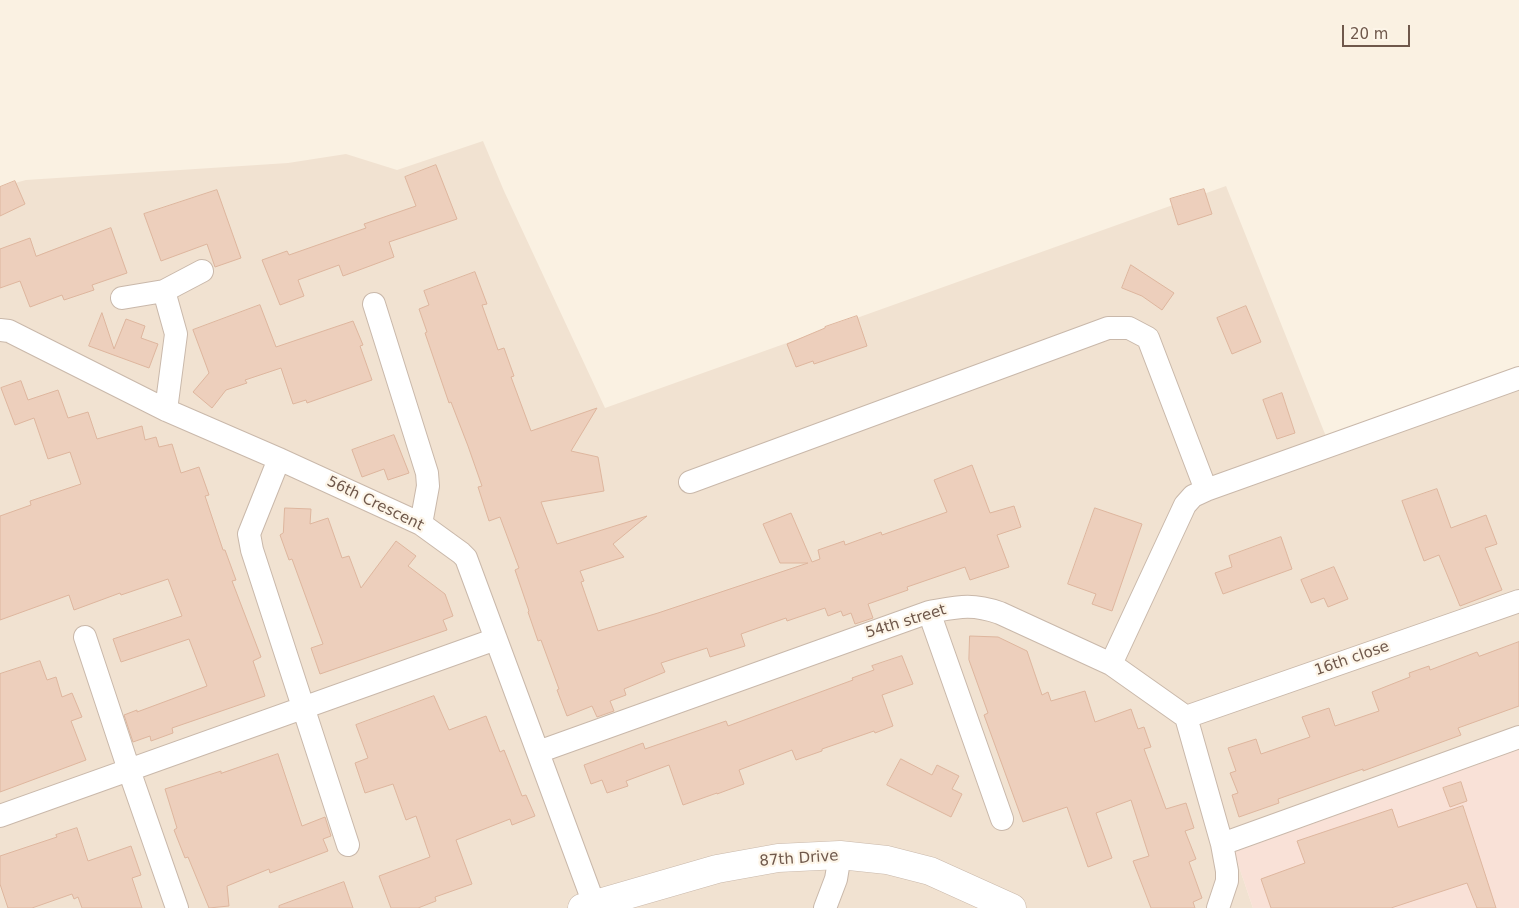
<!DOCTYPE html>
<style>
body{margin:0}
#map{position:relative;width:1519px;height:908px;overflow:hidden;background:#faf1e2;font-family:"DejaVu Sans",sans-serif}
canvas{display:block}
.scale{position:absolute;left:1342px;top:25px;width:68px;height:22px;box-sizing:border-box;border:2px solid #6f584b;border-top:0;padding-left:6px;font-size:15px;line-height:18px;white-space:nowrap;color:#6f584b;-webkit-text-stroke:4px #fdf5e8;paint-order:stroke}
</style>
<div id="map">
<canvas width="1519" height="908"></canvas>
<div class="scale">20 m</div>
</div>
<script>
const context = document.querySelector('canvas').getContext('2d');
context.lineJoin = 'round';
function fill(path, color) { context.fillStyle = color; context.fill(path, 'evenodd'); }
function strokePath(path, color, width, dash) { context.strokeStyle = color; context.lineWidth = width; context.lineCap = dash ? 'butt' : 'round'; context.setLineDash(dash || []); context.stroke(path); }
function label(font, color, halo, rows, align = 'center') {
  context.font = font + ' "DejaVu Sans",sans-serif'; context.lineWidth = 4.5; context.setLineDash([]); context.textBaseline = 'middle'; context.strokeStyle = halo; context.fillStyle = color; for (const [text, x, y, turn = 0] of rows) {
    context.save(); context.translate(x, y); context.rotate((+turn || 0) * Math.PI / 180); context.textAlign = isNaN(turn) ? turn : align; if (halo) context.strokeText(text, 0, 0); context.fillText(text, 0, 0); context.restore();
  }
}
fill(new Path2D(`
 M483,141L504,191L605,408L1226,186L1327,439L1519,377V749L1234,852L1253,908H0V187L26,180L288,163L346,154L397,170Z`), '#f1e2d1');
fill(new Path2D(`
 M1519,749V908H1253L1234,852Z`), '#f9e1d7');
const building = new Path2D(`
 M436,165L457,219L389,242L394,257L343,276L339,265L298,280L304,296L280,305L262,260L287,251L289,255L366,228L364,224L416,206L405,177Z
 M15,181L25,204L0,216V187Z
 M1204,189L1212,214L1178,225L1170,199Z
 M217,190L241,258L215,267L207,244L161,261L144,214Z
 M111,228L127,273L92,285L94,290L64,300L62,295L30,307L20,281L0,288V249L30,238L36,256Z
 M1131,265L1174,293L1162,310L1142,296L1122,288Z
 M475,272L487,304L482,305L498,350L504,348L514,376L511,377L531,431L597,408L571,451L598,457L604,491L541,502L557,544L647,516L613,544L624,557L580,571L584,581L581,582L598,631L658,613L808,563H780L763,524L791,513L812,562L820,559L818,550L844,541L845,545L881,532L882,535L947,512L934,480L972,465L990,513L1014,506L1021,527L997,535L1009,567L970,580L965,567L907,587L908,590L868,604L873,618L855,624L851,613L843,616L841,611L828,616L825,608L787,621L786,618L741,634L745,646L710,657L707,648L661,663L665,672L624,689L626,695L610,701L614,711L597,717L592,706L567,716L557,690L559,689L541,640L538,641L528,612L529,611L515,570L519,568L500,517L489,521L478,487L482,486L468,446L451,402L449,403L438,371L425,333L427,332L419,309L429,305L424,291Z
 M260,305L276,347L353,321L363,345L360,346L372,380L307,403L306,400L293,404L281,368L245,380L247,383L226,390L212,408L193,392L209,373L193,330Z
 M1246,306L1261,342L1232,354L1217,318Z
 M102,313L114,349L126,319L145,326L141,338L158,344L149,368L89,346Z
 M857,316L867,346L814,364L813,361L796,367L787,344L825,328V327Z
 M21,381L28,400L58,390L68,418L88,412L97,439L142,426L145,440L156,437L159,447L172,444L181,473L199,467L209,495L205,496L223,550H225L236,580L232,581L261,657L253,661L265,696L172,728L173,733L151,741L150,736L133,742L124,715L137,710V712L207,686L189,639L121,662L113,639L182,616L168,579L121,595L120,593L74,610L69,595L0,620V516L31,505L30,501L81,484L70,452L48,459L34,418L15,425L1,388Z
 M1282,393L1295,433L1277,439L1263,400Z
 M394,435L409,473L388,480L384,469L362,477L352,450Z
 M1437,489L1451,528L1486,515L1497,544L1485,548L1502,590L1460,606L1439,555L1424,561L1402,501Z
 M285,508L311,509L310,524L328,518L342,558L349,556L361,588L396,541L416,556L408,566L445,594L453,616L443,620L447,630L320,674L311,648L323,644L292,559L289,560L280,535L283,533Z
 M1095,508L1142,524L1112,611L1092,604L1096,594L1068,584Z
 M1281,537L1292,569L1223,594L1215,573L1232,567L1229,556Z
 M1334,567L1348,599L1328,607L1324,598L1311,603L1301,580Z
 M970,636L998,637L1027,651L1042,695L1048,692L1051,701L1085,691L1095,722L1131,709L1138,729L1144,727L1151,747L1144,749L1166,809L1186,803L1194,828L1185,831L1196,859L1189,862L1202,898L1193,902L1195,908H1151L1133,861L1149,856L1131,800L1096,813L1112,858L1088,867L1067,807L1023,822L984,715L988,713L969,660Z
 M1519,642V706L1458,728L1461,735L1363,771V769L1278,799L1279,803L1239,817L1232,795L1238,793L1230,773L1236,771L1228,748L1256,739L1261,754L1310,737L1302,717L1329,708L1335,726L1379,711L1372,692L1410,677L1409,673L1429,666L1430,670L1477,652L1479,656Z
 M902,656L913,684L882,695L893,726L875,733L874,731L822,749V751L796,760L792,750L739,770L744,784L717,794V793L683,805L669,765L626,781L628,786L607,793L602,780L591,784L584,765L643,743L645,749L726,721L728,726L853,680L852,678L874,670L872,666Z
 M40,661L47,680L56,677L62,697L72,693L82,717L71,721L86,760L0,792V674Z
 M434,696L449,730L486,716L500,752L504,750L522,796L526,795L535,816L512,825L510,819L456,840L472,884L435,897L436,901L418,908H391L379,876L430,857L416,816L406,820L393,784L365,793L355,763L368,758L356,725Z
 M278,754L302,826L325,817L331,836L323,839L328,851L270,873L269,869L227,886L229,906L209,908L188,857L185,858L174,830L177,828L165,789L221,771V773Z
 M901,759L932,775L937,765L959,776L952,789L962,794L951,817L887,785Z
 M1461,782L1467,801L1450,807L1443,788Z
 M1463,806L1496,908H1477L1467,883L1391,908H1271L1261,879L1305,863L1297,841L1392,809L1398,827Z
 M77,828L88,861L131,846L141,875L132,878L142,908H82L78,897L74,899L72,894L32,908H8L0,884V856L57,837L56,835Z
 M344,882L353,908H279V906Z`);
fill(building, '#edcfbc');
strokePath(building, '#deb69e', 1);
const minor = new Path2D(`
 M164,291L176,334L166,410
 M122,298L164,291L202,271
 M374,304L427,473L428,486L421,524
 M0,330L9,331L166,410L279,459L421,524L461,553L466,558L594,904
 M279,459L249,534L252,550L348,845
 M690,482L1108,328H1129L1148,338L1206,490
 M929,612L1002,819
 M85,637L129,770L177,908
 M1111,664L1185,505L1193,496L1206,490L1519,378
 M1186,717L1519,601
 M538,752L929,612C958,607 971,603 1000,613L1111,664L1186,717L1222,844L1227,871V881L1218,908
 M0,816L496,639
 M1222,844L1519,737
 M825,908L836,879L840,855`);
const tertiary = new Path2D(`
 M582,908L717,869L778,858L840,855L887,860L930,871L1012,908`);
strokePath(minor, '#c9b8aa', 24);
strokePath(tertiary, '#c9b8aa', 29);
strokePath(minor, '#fff', 22);
strokePath(tertiary, '#fff', 28);
label('15px', '#6f584b', '#fdf5e8', [
 ["56th Crescent",375,504,26],
 ["54th street",906,622,-17],
 ["16th close",1352,659,-19],
 ["87th Drive",799,859,-4]
]);
</script>
